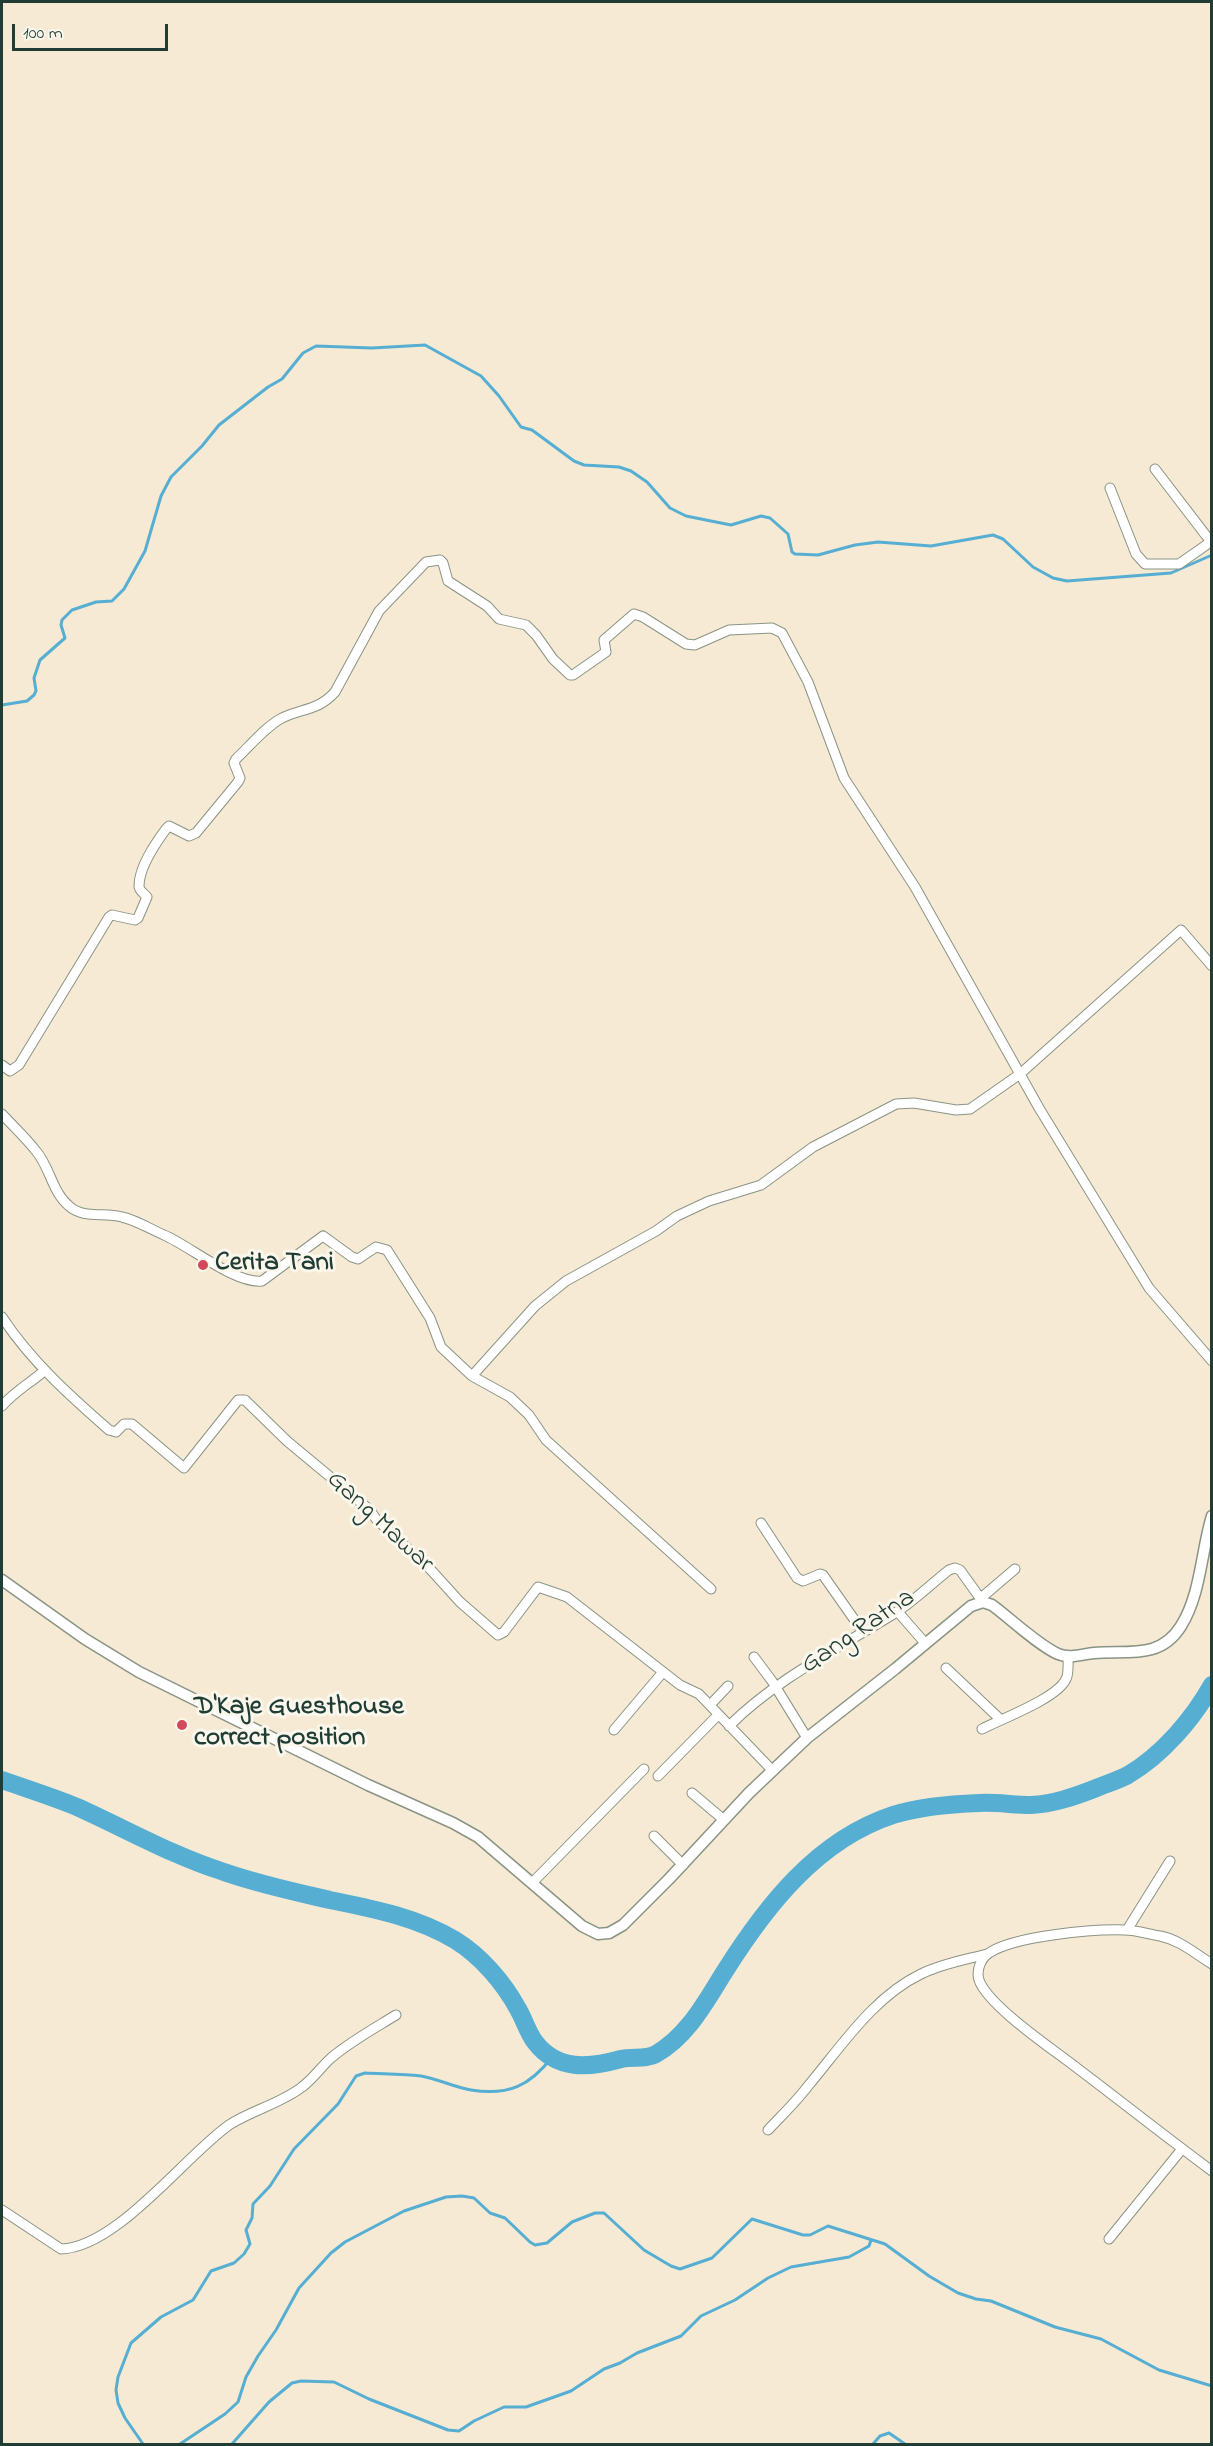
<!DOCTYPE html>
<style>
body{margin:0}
#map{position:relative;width:1213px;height:2446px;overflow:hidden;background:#f6ead4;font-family:"Indie Flower",sans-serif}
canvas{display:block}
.frame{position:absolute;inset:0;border:3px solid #1f3d34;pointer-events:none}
.scale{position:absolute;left:12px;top:24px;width:156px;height:27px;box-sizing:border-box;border:3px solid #1f3d34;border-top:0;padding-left:8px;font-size:18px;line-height:21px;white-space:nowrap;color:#1f3d34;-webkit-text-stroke:4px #fbf7ec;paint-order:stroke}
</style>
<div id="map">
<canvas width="1213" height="2446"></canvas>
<div class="frame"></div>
<div class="scale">100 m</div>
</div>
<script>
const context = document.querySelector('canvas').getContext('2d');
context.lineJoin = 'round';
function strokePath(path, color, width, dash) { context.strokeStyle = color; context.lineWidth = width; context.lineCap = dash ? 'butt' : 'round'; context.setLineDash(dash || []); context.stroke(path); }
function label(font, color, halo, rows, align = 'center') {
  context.font = font + ' "Indie Flower",sans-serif'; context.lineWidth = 6; context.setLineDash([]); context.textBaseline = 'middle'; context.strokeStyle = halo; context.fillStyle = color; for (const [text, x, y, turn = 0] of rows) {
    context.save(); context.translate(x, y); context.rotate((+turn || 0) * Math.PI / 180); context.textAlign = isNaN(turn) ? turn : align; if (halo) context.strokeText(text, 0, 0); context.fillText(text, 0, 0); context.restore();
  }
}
strokePath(new Path2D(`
 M2,705L27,701L34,695L36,691L34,678L40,660L65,638L61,625L62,620L72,610L96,602L112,601L124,589L145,551L161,496L171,477L202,446L219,425L268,387L282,379L303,353L316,346L372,348L425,345L481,376L499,396L521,427L532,430L574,461L584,465L619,467L631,471L647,482L670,508L686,516L731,525L761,516L770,518L788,534L792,552L795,554L818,555L855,545L878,542L931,546L993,535L1003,539L1033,567L1053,578L1067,581L1171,573L1212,555
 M143,2444L125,2418L118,2403L116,2390L118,2377L131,2343L161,2317L193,2300L211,2271L234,2263L244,2254L250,2244L246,2230L252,2218L253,2204L270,2186L294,2149L338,2104L356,2076L365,2073C384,2074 403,2074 421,2076C438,2079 454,2087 471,2090C508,2096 530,2086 552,2057
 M180,2444L225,2414L238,2402L246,2377L258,2356L276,2330L299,2288L331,2253L345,2242L404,2211L446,2197L462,2196L474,2198L490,2213L505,2218L530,2242L535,2245L547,2243L572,2222L595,2213H604L644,2250L671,2266L680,2269L712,2258L752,2219L803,2235H810L828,2226L885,2244L929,2276L958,2293L976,2299L991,2301L1055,2327L1101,2339L1159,2370L1212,2386
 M232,2444L269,2402L292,2383L301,2381L334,2382L369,2399L448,2430L459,2431L474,2421L504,2407H526L571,2391L604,2369L620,2363L637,2353L681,2336L701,2316L735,2300L768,2278L791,2267L849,2257L869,2246L871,2240
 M873,2444L880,2436L889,2433L905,2444`), '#56aed3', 3);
strokePath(new Path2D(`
 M2,1780C27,1789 53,1797 77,1807C126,1829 173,1856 224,1872C258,1884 295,1892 330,1900C374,1909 416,1917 455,1940C481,1956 504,1983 518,2009C524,2019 528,2033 535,2042C557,2071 589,2068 621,2059C632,2056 646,2060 656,2054C688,2036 706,2001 725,1971C766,1906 817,1840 893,1815C919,1807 952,1804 979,1803C996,1802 1014,1805 1031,1805C1053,1804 1073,1797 1094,1789C1105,1784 1117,1781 1128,1775C1162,1755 1193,1719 1212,1685`), '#56aed3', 18);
const minor = new Path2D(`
 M1155,469L1211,542
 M1110,488L1136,554L1145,564H1179L1212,541
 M2,1065L10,1071L19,1065L109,917L112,915L135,920L138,918L147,897C144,893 139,891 139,886C139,867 155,844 166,829L169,826L189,836L196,833L238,782L240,778L234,763L236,759C250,746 265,727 282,718C302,708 318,711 335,692L379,611L426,562L440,560L443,563L448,581L487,606L499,619L526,625L536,635L553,659L570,675H573L606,652L604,640L634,614L643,617L686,644L695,645L729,630L772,628L782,633L808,682L844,778L915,887L1039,1108L1149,1288L1212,1361
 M2,1114C13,1126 26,1138 36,1151C50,1167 52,1192 69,1206C83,1219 104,1212 122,1217C136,1220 150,1229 164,1235C190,1246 235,1284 262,1281L323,1236L352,1257L358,1259L376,1247L387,1250L430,1318L441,1347L472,1376L535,1306L566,1281L656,1231L677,1216L709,1201L761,1185L813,1147L896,1104L914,1103L956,1110L970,1109L1020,1074L1181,930L1212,966
 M2,1317C31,1361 69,1395 109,1430L116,1432L124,1424H132L184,1468L238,1400H245L287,1441L370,1510L376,1519L431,1570L460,1602L498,1635L504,1632L538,1587L567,1597L680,1685L699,1694L772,1770
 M472,1376L510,1397L529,1415L546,1440L711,1589
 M2,1406C14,1392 29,1384 44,1371
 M761,1523L797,1578L803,1581L820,1574L823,1575L863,1632
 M981,1598L1015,1569
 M898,1612L925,1643
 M754,1657L772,1681L807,1738
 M946,1668L1001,1720
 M710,1705L728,1686
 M729,1726C776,1679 839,1648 895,1613C914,1601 931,1584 949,1570L955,1568L960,1570L983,1602
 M982,1729C1001,1719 1058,1698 1066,1679C1069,1674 1068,1663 1068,1656
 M614,1730L663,1672
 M658,1776L718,1715
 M692,1793L724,1820
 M654,1836L683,1865
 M532,1883L644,1769
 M1127,1930L1170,1861
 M1212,1964C1194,1953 1180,1940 1160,1936C1148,1934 1136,1930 1124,1930C1093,1929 1014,1936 989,1953C981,1958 976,1970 979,1980C988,2006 1054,2050 1077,2068C1122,2102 1166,2137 1212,2171
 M768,2130C781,2116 796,2102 808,2086C841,2047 873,1997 921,1974C941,1964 964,1960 987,1954
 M2,2210L61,2249C116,2248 184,2157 229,2125C252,2110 280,2104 302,2087C313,2079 321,2067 331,2058C351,2041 375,2028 396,2015
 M1109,2239L1182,2149`);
const tertiary = new Path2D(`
 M2,1580L85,1639L139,1672L368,1785L453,1823L478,1837L582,1926L598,1934L609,1933L623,1925L669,1879L749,1793L807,1738L895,1669L971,1606L983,1602L992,1605C1011,1619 1038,1645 1058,1654C1070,1659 1083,1654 1094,1653C1127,1650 1160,1660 1181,1626C1201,1594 1201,1552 1212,1516`);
strokePath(minor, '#8a9484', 11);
strokePath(tertiary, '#8a9484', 13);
strokePath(minor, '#fff', 9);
strokePath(tertiary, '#fff', 10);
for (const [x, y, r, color] of [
 [203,1265,6,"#d1495b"],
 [182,1725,6,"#d1495b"]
]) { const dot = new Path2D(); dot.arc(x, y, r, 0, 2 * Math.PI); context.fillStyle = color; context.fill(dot); strokePath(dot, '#fbf7ec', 2); }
label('bold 27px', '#1f3d34', '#fbf7ec', [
 ["Cerita Tani",215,1265],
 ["D'Kaje Guesthouse",194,1709],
 ["correct position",194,1740]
], 'left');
label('27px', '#1f3d34', '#fbf7ec', [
 ["Gang Mawar",379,1523,43],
 ["Gang Ratna",859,1633,-34]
]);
</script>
